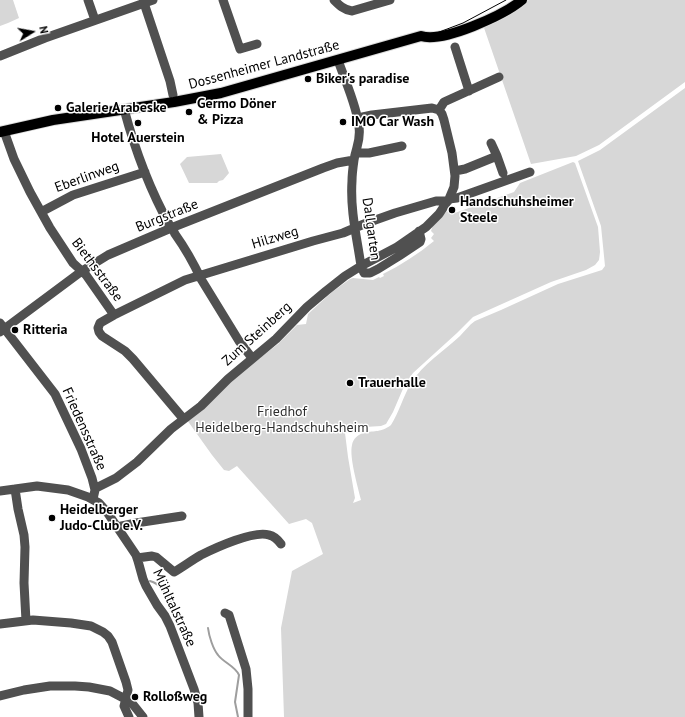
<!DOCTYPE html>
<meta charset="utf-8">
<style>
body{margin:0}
#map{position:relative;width:685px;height:717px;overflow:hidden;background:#fff;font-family:"PT Sans",sans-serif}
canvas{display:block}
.north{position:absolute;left:12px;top:12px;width:40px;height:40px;-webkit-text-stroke:3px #fff;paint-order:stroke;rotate:79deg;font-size:11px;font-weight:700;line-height:16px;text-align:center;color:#000}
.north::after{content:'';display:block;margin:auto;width:14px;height:18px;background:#000;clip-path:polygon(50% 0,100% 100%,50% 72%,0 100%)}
</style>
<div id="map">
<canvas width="685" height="717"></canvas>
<div class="north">N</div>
</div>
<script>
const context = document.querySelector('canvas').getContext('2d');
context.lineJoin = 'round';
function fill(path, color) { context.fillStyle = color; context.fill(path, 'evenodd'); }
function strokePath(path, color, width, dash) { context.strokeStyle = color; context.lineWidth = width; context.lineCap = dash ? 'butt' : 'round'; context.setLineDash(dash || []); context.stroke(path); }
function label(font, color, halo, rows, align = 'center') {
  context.font = font + ' "PT Sans",sans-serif'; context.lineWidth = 3; context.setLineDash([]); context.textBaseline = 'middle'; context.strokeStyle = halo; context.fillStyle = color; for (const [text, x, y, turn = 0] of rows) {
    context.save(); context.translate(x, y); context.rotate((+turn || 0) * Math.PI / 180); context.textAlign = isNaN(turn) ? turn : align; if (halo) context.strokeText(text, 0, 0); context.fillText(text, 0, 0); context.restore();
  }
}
fill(new Path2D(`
 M0,0H13L19,18L8,23L0,26Z
 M529,0H685V82L599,145L576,156L531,164L482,22Z
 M685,88V717H284L281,628L292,571L323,554L312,523L306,519L289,524L237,466L229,471L224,470L212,455L187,420L222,387L278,344L297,325L306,324L308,314L332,292L350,279L353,278L373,280L379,277L380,278L384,276L383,274C401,265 418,254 434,241L431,238L434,234L431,231L433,225L447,211L452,214L514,192L520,183L573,162L575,163L598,227L600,252L599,260L595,265L586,270L551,282L473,317L457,333L413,373L405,384L393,412L386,424L381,426L365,427L345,433L348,457L355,498L353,503L361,500C358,487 349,457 352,445C353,439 358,434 364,433C376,430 380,433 391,425C399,412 403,397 411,383C423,364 444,351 460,336C465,331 469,325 475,321L501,310L558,284L602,270L605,266L601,226L578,161L600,150Z
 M221,154L229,173L223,180L219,181L217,183H189L180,164L187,157Z`), '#d7d7d7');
strokePath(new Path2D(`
 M150,581C162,584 168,597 174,607
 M208,628C209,636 213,649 218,655C224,663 235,666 239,675L235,702L238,717`), '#9e9e9e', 2);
const major = new Path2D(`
 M0,132L53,120L174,102L221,93L421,36C443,43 504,15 522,0`);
strokePath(major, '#dbdbdb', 12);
strokePath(new Path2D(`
 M88,0L95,20
 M223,0L240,49L257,44
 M334,0C339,5 344,10 352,11L390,0
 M144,3L170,81L173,95
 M455,47L469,91
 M0,56L45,38L153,0
 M338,60C345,81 357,106 359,127C361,141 356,147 354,160C353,167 352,174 352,181C350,210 357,238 361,266L364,273H370L378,269L399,256L420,242L421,239L419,231
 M124,109C135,150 150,190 170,226C172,229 174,231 175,234C185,248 194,264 201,279L239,341L252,358
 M439,110L444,102L499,77
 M358,118L372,115L432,108L439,110
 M4,131L14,159L30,192L50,228L73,263L86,275L114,315
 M491,143L497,156
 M356,153H369L402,146
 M455,171L465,169L497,156L503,173
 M449,199L457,198L530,172
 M41,212L73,195L145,172
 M0,323L55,394L81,449L92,478L95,490
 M0,332L82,271L108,255L171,228L323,168L337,163L354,160
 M184,418L181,416L133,359L125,351L102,336L99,332L98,328L100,323L114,315L185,280L313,241L343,233L364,224L395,213L436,201H448
 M15,489L18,509L24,535L25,547L24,583L26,621
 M0,491L37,486L68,490L88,497L99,503L107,512L136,555L138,561L143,579L146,586L157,605L165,616L170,626L194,689L198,703L199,717
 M93,499L95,490L96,488L116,478L137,462L171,429L201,406L228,379L276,339L307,307L326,291L345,276L361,266L397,247L426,227L439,214L449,199L454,187L455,176L452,153L444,120L442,114L439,110
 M117,527L136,523L182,516
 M137,558L152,556L156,557L174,572C183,567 192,560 201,555C215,548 254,530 269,535C274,536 278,540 281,544
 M225,613L229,615L246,669L248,689V717
 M0,624L33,620L71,623L91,626L103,632L108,636L112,642L126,682L128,690L124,706L129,717
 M0,696L24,690L50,686H75L89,687L110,691L131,702L143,717`), '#505050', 9);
strokePath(major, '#000', 10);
strokePath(new Path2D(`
 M0,134L54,122L212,97L252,87L434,34L463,23L506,0`), '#000', 1);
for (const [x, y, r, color] of [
 [308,79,4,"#000"],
 [58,108,4,"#000"],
 [189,112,4,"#000"],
 [343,122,4,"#000"],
 [138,123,4,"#000"],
 [452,210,4,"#000"],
 [15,330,4,"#000"],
 [350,383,4,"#000"],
 [52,518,4,"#000"],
 [135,697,4,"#000"]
]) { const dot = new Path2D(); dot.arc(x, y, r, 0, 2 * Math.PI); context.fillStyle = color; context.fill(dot); strokePath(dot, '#fff', 1.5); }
label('14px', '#000', '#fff', [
 ["Dossenheimer Landstraße",264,65,-15],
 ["Eberlinweg",87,177,-20],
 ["Burgstraße",167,216,-22],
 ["Dallgarten",371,229,82],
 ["Hilzweg",275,238,-17],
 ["Biethsstraße",97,270,53],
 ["Zum Steinberg",257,334,-42],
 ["Friedensstraße",84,429,66],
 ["Mühltalstraße",174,608,65]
]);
label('bold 14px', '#000', '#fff', [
 ["Biker's paradise",316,79],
 ["Germo Döner",197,104],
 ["& Pizza",197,120],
 ["Galerie Arabeske",66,108],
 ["IMO Car Wash",351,122],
 ["Hotel Auerstein",138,138,"center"],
 ["Handschuhsheimer",460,202],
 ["Steele",460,218],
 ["Ritteria",23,330],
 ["Trauerhalle",358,383],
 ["Heidelberger",60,510],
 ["Judo-Club e.V.",60,526],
 ["Rolloßweg",143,697]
], 'left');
label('14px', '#2e2e2e', '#fff', [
 ["Friedhof",282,412],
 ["Heidelberg-Handschuhsheim",282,428]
]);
</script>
